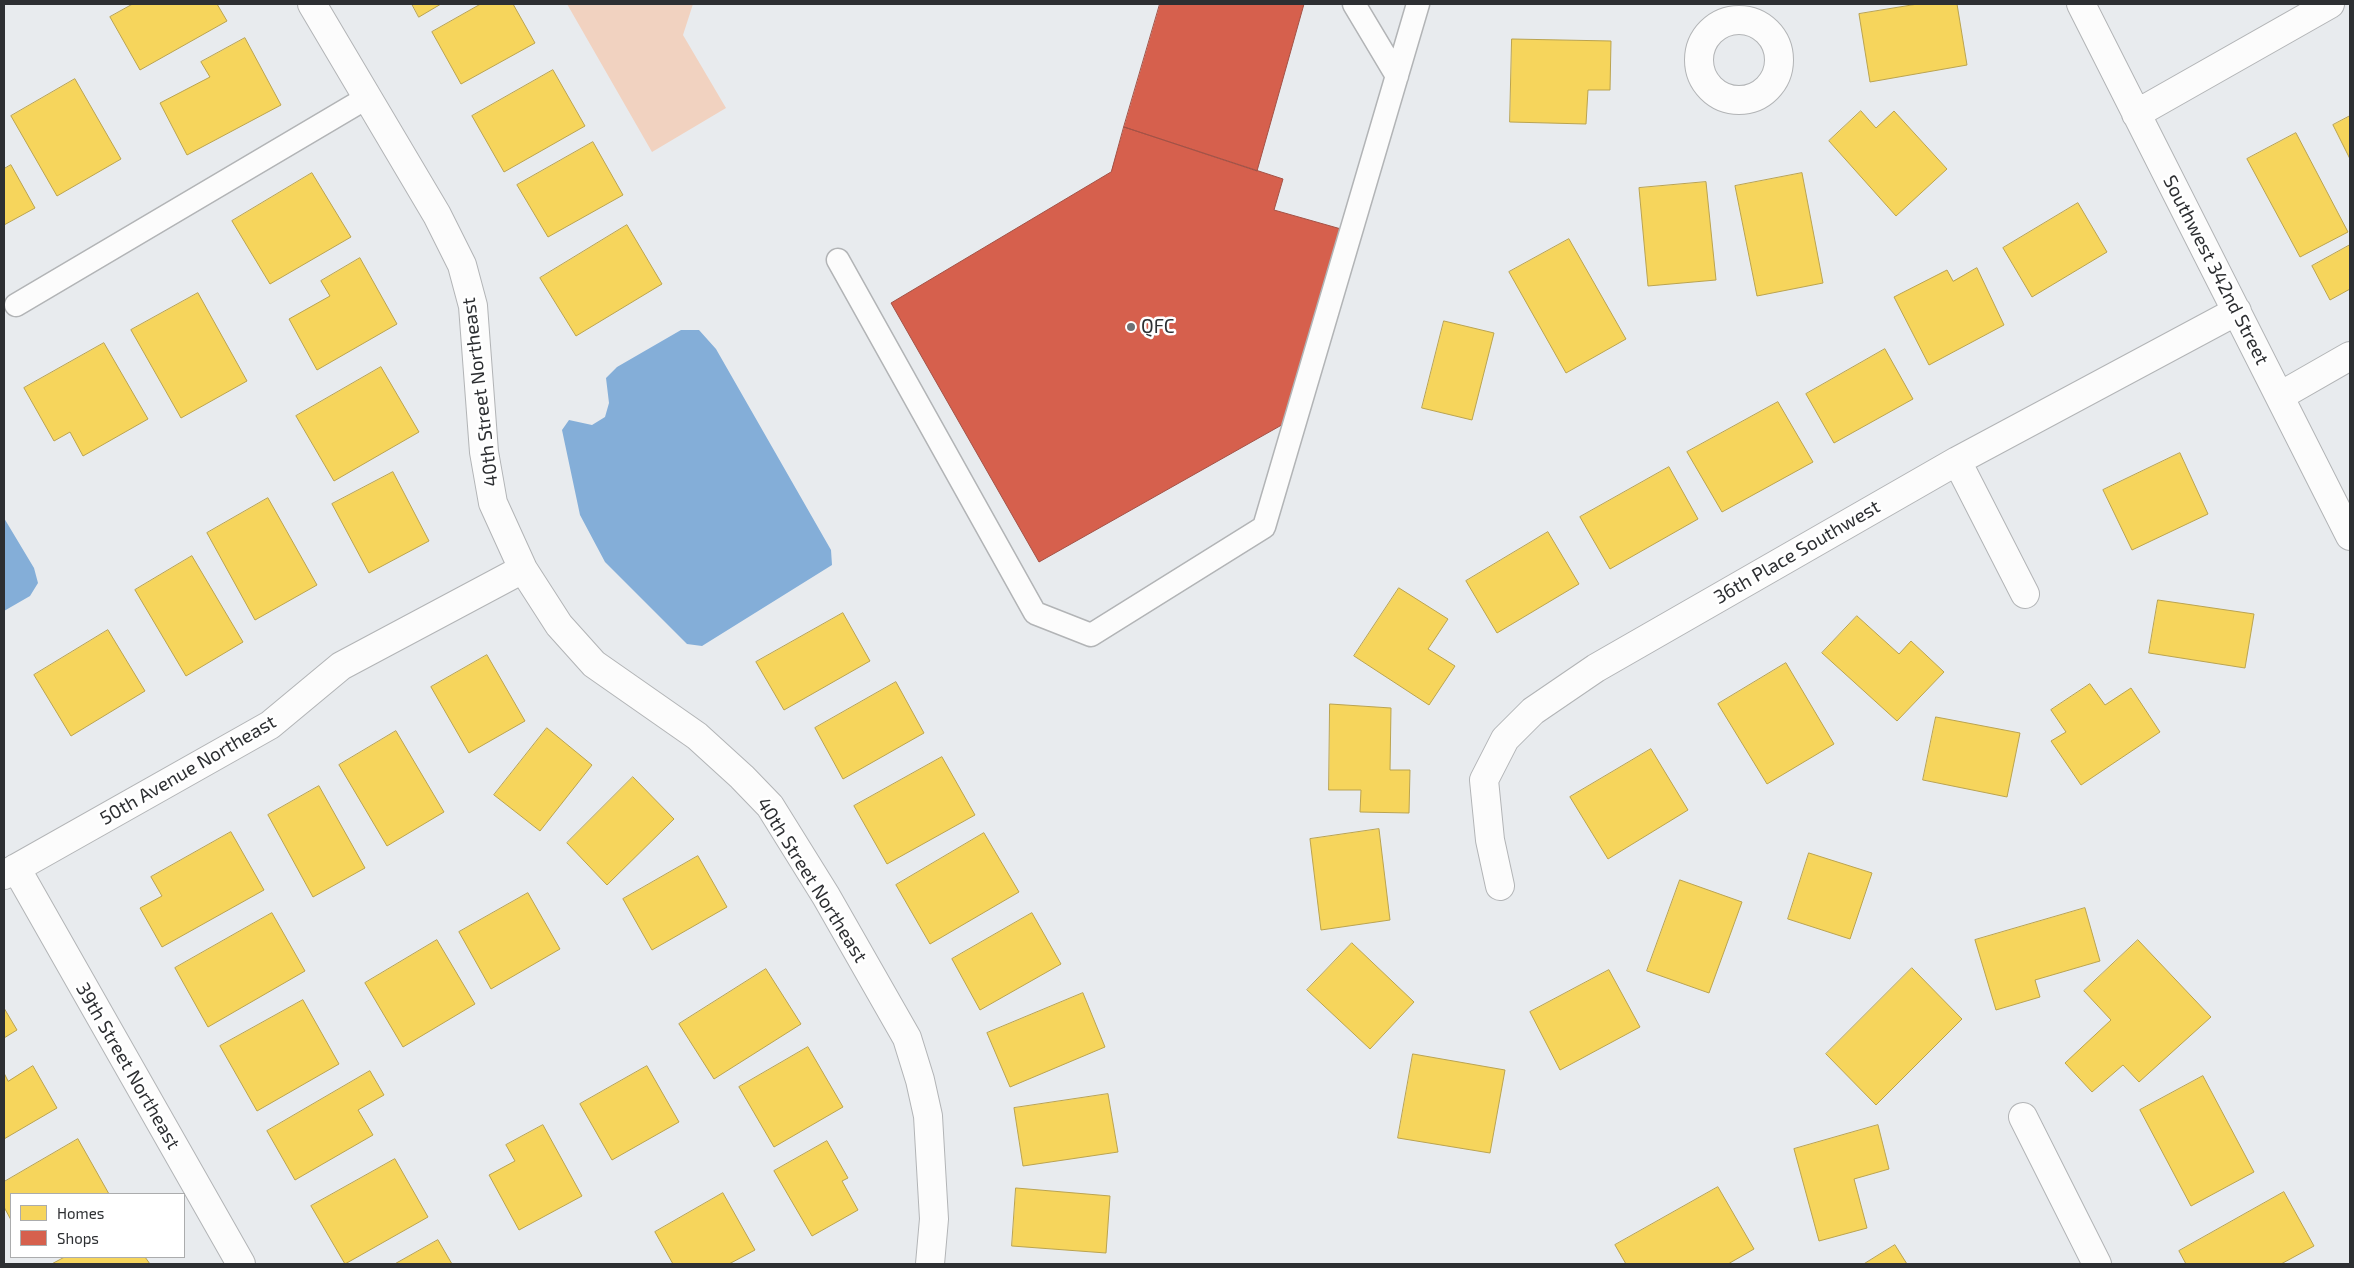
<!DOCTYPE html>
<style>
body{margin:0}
#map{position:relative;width:2354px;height:1268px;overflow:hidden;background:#e8ebee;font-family:"Exo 2",sans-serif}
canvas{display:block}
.frame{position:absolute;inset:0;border:5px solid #2d2f32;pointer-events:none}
.legend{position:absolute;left:10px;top:1193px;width:175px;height:65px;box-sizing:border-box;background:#fff;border:1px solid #abacad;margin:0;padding:6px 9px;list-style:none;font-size:15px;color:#2d2f32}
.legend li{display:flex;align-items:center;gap:10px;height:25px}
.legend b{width:25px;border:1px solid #abacad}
</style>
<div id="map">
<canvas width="2354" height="1268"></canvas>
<div class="frame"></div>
<ul class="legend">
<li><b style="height:14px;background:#f6d55c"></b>Homes</li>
<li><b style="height:14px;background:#d6604d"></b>Shops</li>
</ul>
</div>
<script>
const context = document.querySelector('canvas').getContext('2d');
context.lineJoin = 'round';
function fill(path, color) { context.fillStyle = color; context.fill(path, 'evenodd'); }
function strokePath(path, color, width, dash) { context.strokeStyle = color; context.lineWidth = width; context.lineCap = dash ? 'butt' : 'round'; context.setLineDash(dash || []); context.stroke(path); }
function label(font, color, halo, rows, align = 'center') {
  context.font = font + ' "Exo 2",sans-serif'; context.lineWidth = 5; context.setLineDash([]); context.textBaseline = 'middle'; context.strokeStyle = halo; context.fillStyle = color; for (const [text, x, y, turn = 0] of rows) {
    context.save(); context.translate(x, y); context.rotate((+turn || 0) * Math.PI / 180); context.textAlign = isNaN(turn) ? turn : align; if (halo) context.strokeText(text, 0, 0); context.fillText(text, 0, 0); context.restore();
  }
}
fill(new Path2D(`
 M567,4H693L683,35L726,108L652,152Z`), '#f1d2c0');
fill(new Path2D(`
 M681,330H699L716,349L831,550L832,565L702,646L687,644L605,562L580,515L562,430L569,420L592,425L605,417L609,403L606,378L617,367Z
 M4,518L34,568L38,583L30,596L4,611Z`), '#84aed8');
const homes = new Path2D(`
 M133,4H217L227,21L140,70L110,17Z
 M412,4H441L419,17Z
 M481,4H513L535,43L461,84L432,32Z
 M1918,4H1957L1967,65L1870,82L1859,14Z
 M245,38L281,105L187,155L160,103L210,77L201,62Z
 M1512,39L1611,41L1610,90H1588L1586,124L1510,122Z
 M553,70L585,126L504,172L472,116Z
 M75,79L121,159L57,196L11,116Z
 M1861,111L1876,128L1894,111L1947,169L1896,216L1829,141Z
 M2350,116V159L2333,125Z
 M2296,133L2348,232L2300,257L2247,159Z
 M593,142L623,195L548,237L517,185Z
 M11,165L35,208L4,225V169Z
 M312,173L351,237L270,284L232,221Z
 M1802,173L1823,283L1757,296L1735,186Z
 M1706,182L1716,280L1648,286L1639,188Z
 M2078,203L2107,252L2032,297L2003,248Z
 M627,225L662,284L576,336L540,278Z
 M1569,239L1626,339L1566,373L1509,272Z
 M2350,245V289L2330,300L2312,266Z
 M360,258L397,324L317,370L289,319L330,296L321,281Z
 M1977,268L2004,325L1929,365L1894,297L1947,270L1953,281Z
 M198,293L247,381L181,418L131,330Z
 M1444,321L1494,333L1472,420L1422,408Z
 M104,343L148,419L83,456L70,432L54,441L24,388Z
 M1885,349L1913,399L1834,443L1806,394Z
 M381,367L419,432L334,481L296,416Z
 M1778,402L1813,462L1722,512L1687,452Z
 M2180,453L2208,514L2132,550L2103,490Z
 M1669,467L1698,519L1610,569L1580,517Z
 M393,472L429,541L369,573L332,504Z
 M268,498L317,585L255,620L207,533Z
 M1548,532L1579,584L1497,633L1466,581Z
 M192,556L243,642L186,676L135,590Z
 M1399,588L1448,619L1428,649L1455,666L1429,705L1354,656Z
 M2158,600L2254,614L2245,668L2149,653Z
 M843,613L870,661L784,710L756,662Z
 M1857,616L1899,654L1911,641L1944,672L1897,721L1822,653Z
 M108,630L145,691L71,736L34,675Z
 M487,655L525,721L469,753L431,687Z
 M1786,663L1834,744L1767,784L1718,704Z
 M896,682L924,733L843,779L815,728Z
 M2090,684L2105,705L2131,688L2160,732L2081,785L2051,741L2066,732L2051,710Z
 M1330,704L1391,708L1390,770H1410L1409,813L1360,812L1361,790H1329Z
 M1936,717L2020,733L2007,797L1923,780Z
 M547,728L592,765L540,831L494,795Z
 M396,731L444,812L387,846L339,765Z
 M1651,749L1688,810L1608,859L1570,797Z
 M942,757L975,815L887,864L854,806Z
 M633,777L674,819L607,885L567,843Z
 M319,786L365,868L313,897L268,815Z
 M1379,829L1390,920L1321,930L1310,839Z
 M231,832L264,890L162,947L140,908L162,896L151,877Z
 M984,833L1019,892L930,944L896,885Z
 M1809,853L1872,873L1850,939L1788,919Z
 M698,856L727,907L652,950L623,899Z
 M1680,880L1742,902L1709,993L1647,971Z
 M528,893L560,949L491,989L459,932Z
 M2085,908L2100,961L2035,980L2040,997L1996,1010L1975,940Z
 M272,913L305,971L208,1027L175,968Z
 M1032,913L1061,964L980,1010L952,959Z
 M437,940L475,1004L403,1047L365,983Z
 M2138,940L2211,1017L2139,1082L2123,1065L2092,1092L2065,1063L2111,1020L2084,991Z
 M1352,943L1414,1002L1370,1049L1307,990Z
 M1912,968L1962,1019L1876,1105L1826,1054Z
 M766,969L801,1024L714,1079L679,1024Z
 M1609,970L1640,1027L1560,1070L1530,1012Z
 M1083,993L1105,1047L1010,1087L987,1033Z
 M303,1000L339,1064L257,1111L220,1046Z
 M4,1008L17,1030L4,1038Z
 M808,1047L843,1107L774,1147L739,1087Z
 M1413,1054L1505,1070L1490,1153L1398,1138Z
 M33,1066L57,1108L4,1139V1073L8,1081Z
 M647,1066L679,1122L612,1160L580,1104Z
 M370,1071L384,1095L358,1110L373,1135L295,1180L267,1131Z
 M2203,1076L2254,1172L2191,1206L2140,1110Z
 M1108,1094L1118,1152L1023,1166L1014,1108Z
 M543,1125L582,1196L519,1230L489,1175L515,1161L506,1145Z
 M1878,1125L1889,1169L1854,1179L1867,1228L1819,1241L1794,1149Z
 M78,1139L109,1194H11V1220L4,1207V1182Z
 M827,1141L848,1178L842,1181L858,1210L812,1236L774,1171Z
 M395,1159L428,1217L345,1264L311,1206Z
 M1718,1187L1754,1249L1728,1264H1626L1615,1245Z
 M1016,1188L1110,1196L1106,1253L1012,1246Z
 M2284,1192L2314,1246L2281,1264H2186L2179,1251Z
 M723,1193L755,1250L729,1264H673L655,1232Z
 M438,1240L452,1264H395Z
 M1895,1245L1907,1264H1864Z
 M65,1257H145L150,1264H52Z`);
fill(homes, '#f6d55c');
strokePath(homes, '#baa34f', 1);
const shops = new Path2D(`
 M1160,4H1304L1257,171L1124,127Z
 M1124,127L1283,179L1274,210L1341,229L1287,422L1039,562L891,303L1111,172Z`);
fill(shops, '#d6604d');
strokePath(shops, '#a35145', 1);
const lane = new Path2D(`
 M1354,4L1397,76
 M838,260L1035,613L1091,635L1264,527L1418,4
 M16,305L368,97`);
const street = new Path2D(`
 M312,4L437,215L462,265L473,306L484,452L493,503L523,569L559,625L594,664L697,736L742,777L770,806L826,896L907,1038L920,1080L928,1116L934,1219L930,1264
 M2081,4L2350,536
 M1699 60a40 40 0 1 1 80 0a40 40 0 1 1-80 0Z
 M2136,114L2330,4
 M2280,396L2350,356
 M1957,461L2025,594
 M16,868L241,1264
 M4,875L270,725L341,666L523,569
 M1500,886L1490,840L1484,780L1505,739L1533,711L1596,668L1957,461L2237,311
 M2023,1117L2097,1264`);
strokePath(lane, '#b2b4b6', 25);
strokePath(street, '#b2b4b6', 30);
strokePath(lane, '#fcfcfc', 22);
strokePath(street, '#fcfcfc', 28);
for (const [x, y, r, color] of [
 [1131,327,5,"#6e7174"]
]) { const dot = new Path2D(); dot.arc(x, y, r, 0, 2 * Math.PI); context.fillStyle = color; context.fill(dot); strokePath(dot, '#fff', 2); }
label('19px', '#2d2f32', '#fff', [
 ["Southwest 342nd Street",2216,270,63],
 ["40th Street Northeast",480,392,-97],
 ["36th Place Southwest",1797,552,-30],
 ["50th Avenue Northeast",188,770,-30],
 ["40th Street Northeast",812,880,58],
 ["39th Street Northeast",128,1066,60]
]);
label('19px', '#2d2f32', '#fff', [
 ["QFC",1141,327]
], 'left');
</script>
